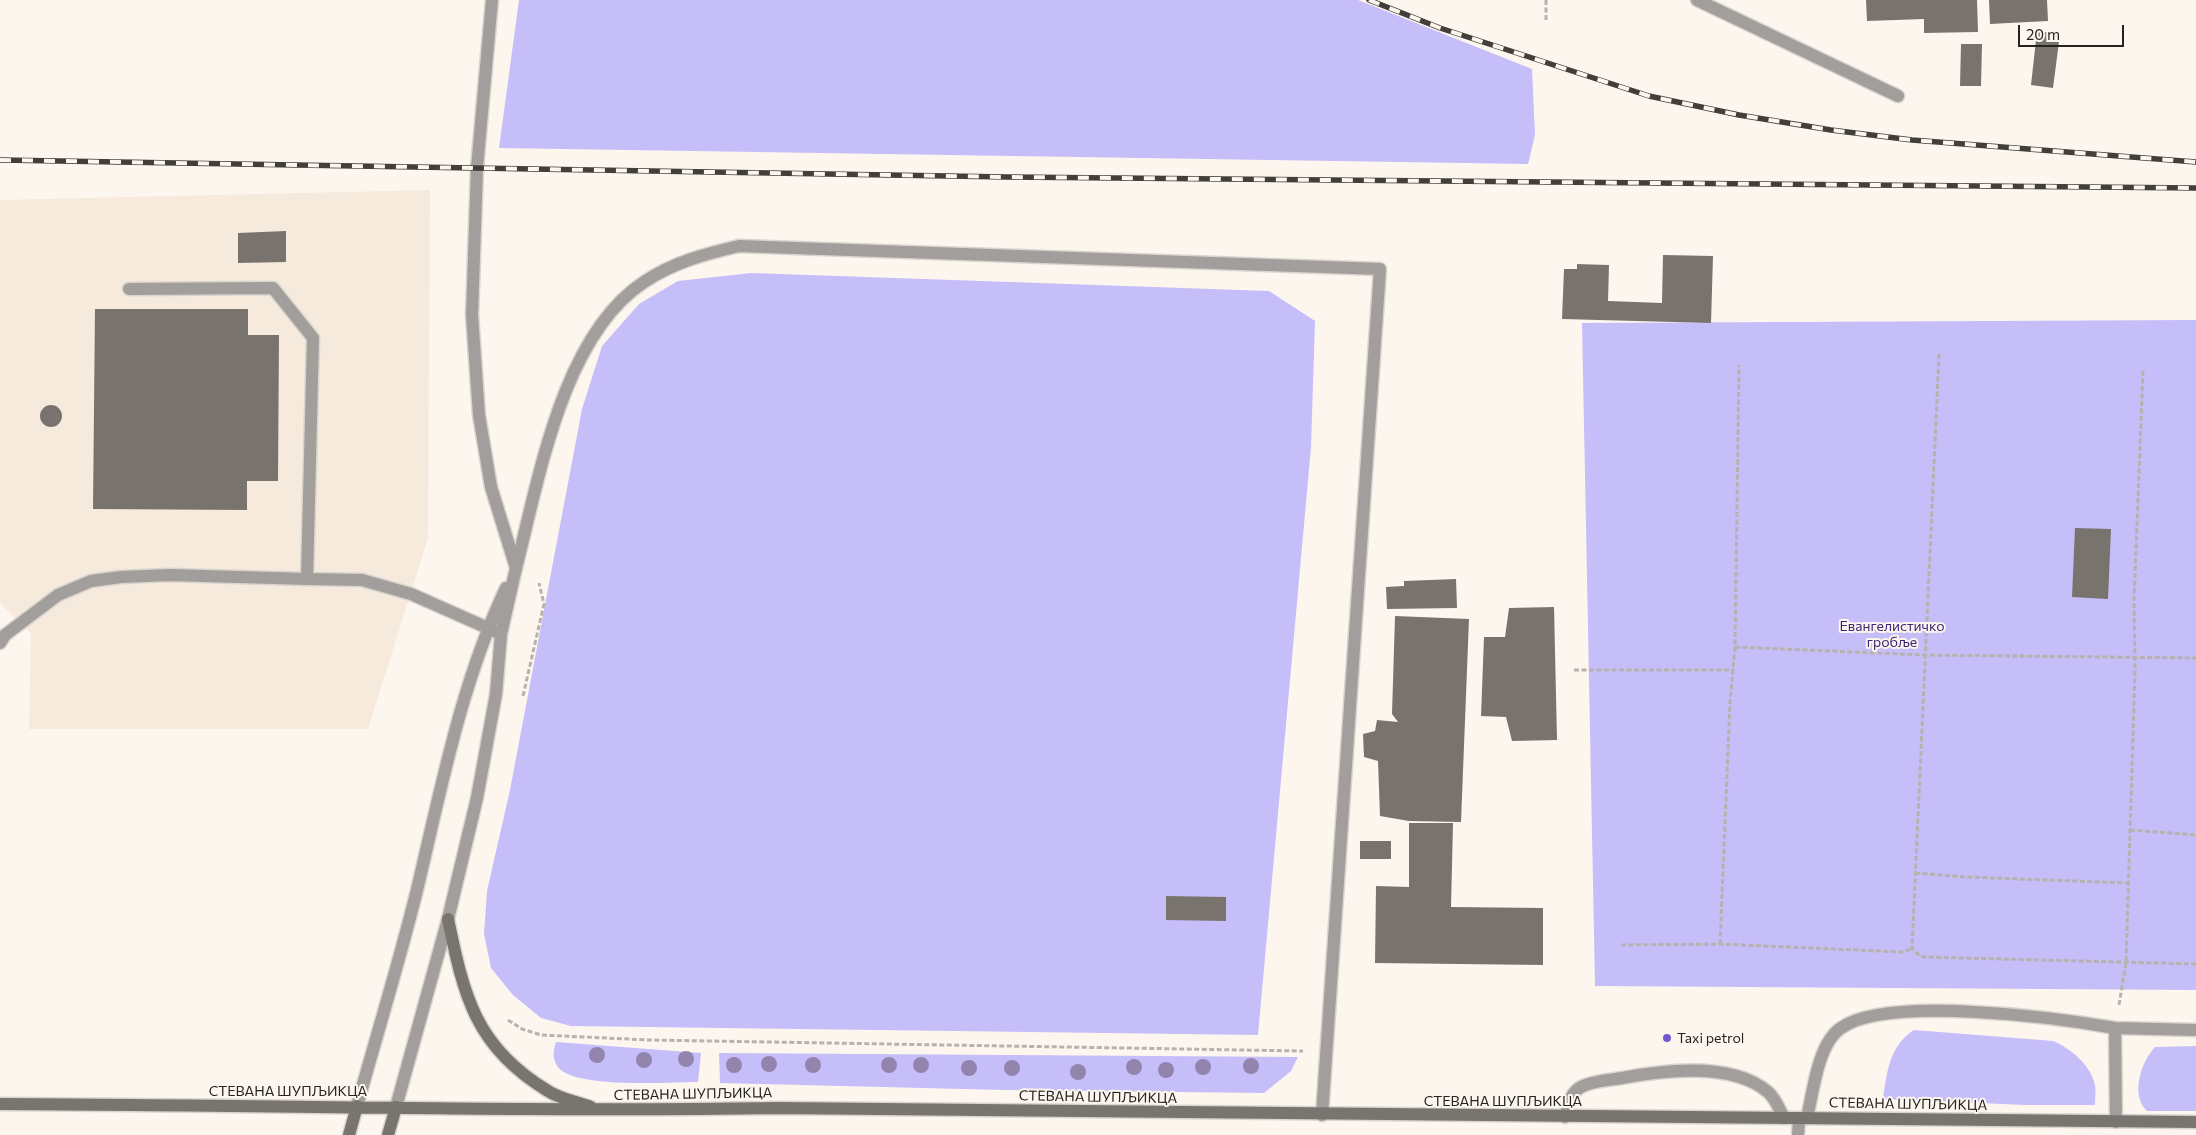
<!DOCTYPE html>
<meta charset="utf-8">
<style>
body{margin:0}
#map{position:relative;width:2196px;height:1135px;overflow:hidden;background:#fdf6ef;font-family:Commissioner,sans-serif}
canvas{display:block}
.scale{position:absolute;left:2018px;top:25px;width:106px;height:22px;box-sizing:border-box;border:2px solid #252320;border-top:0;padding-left:6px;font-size:15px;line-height:18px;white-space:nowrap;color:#252320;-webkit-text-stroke:4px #fdf6ef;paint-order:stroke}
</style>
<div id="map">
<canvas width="2196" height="1135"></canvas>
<div class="scale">20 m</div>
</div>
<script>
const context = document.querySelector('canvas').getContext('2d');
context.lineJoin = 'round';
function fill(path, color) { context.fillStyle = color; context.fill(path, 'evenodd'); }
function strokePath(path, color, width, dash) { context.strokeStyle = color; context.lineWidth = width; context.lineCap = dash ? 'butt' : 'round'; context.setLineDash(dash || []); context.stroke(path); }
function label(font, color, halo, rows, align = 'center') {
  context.font = font + ' Commissioner,sans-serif'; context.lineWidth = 4; context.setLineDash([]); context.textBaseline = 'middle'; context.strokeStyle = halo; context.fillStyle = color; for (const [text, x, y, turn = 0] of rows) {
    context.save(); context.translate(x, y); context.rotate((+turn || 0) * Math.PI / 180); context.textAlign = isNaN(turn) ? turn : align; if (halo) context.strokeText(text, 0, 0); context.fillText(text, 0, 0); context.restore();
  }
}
fill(new Path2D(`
 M430,190L428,538L368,729H29L31,634L0,603V200Z`), '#f6eadd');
fill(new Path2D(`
 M519,0H1358L1532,69L1535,135L1528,164L499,148Z
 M751,273L1269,291L1315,321L1311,447L1258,1035L571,1026L541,1018L513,995L491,968L484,934L487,891L510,790L582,409L602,346L639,304L678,281Z
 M2196,320V990L1595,986L1582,323Z
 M1914,1030L2053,1041C2070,1048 2091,1065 2095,1085C2096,1091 2095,1098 2095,1105H2026L1883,1099C1887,1072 1889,1046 1914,1030Z
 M556,1042L701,1053L698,1082C671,1082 574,1089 558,1067C552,1059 553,1051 556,1042Z
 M2196,1046V1111H2147C2130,1095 2141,1062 2155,1047Z
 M719,1053L1298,1057L1291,1071L1264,1093L1004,1090L720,1083Z`), '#c5bef8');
fill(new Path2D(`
 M1866,0H1977L1978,32L1924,33V19L1867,21Z
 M1989,0H2047L2048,21L1990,24Z
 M2037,31L2060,34L2053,88L2031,85Z
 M1961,44H1982L1981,86H1960Z
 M286,231V262L238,263V233Z
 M1663,255L1713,256L1711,323L1562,319L1564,269H1577V264L1609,265L1608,301L1662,303Z
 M95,309H248V335H279L278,481H247V510L93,509Z
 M40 416a11 11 0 1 1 22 0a11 11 0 1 1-22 0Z
 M2075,528L2111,529L2108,599L2072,597Z
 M1456,579L1457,608L1387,609L1386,587L1404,586V581Z
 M1554,607L1557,740L1512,741L1506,717L1481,716L1484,637H1505L1509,608Z
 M1395,616L1469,619L1461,822L1409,821L1380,816L1378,761L1364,757L1363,734L1375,731L1377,720L1398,722L1392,714Z
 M1409,823H1453L1451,907L1543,908V965L1375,963L1376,886L1409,887Z
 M1360,841H1391V859H1360Z
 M1166,896L1226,897V921L1166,920Z`), '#79736d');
const service = new Path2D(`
 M1697,0L1898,96
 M516,568C539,479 562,336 644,282C674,262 705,254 739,246L1380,269L1322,1115
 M307,579L362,580L411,594L499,633
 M0,643L5,635L58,595L91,581L121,577L170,575L307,579L313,338L273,288L129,289
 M1565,1117C1568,1106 1570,1093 1581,1087C1591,1081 1610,1080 1622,1078C1664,1070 1733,1062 1768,1092C1776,1099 1779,1109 1784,1118
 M1807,1118C1813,1092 1818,1043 1841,1028C1887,995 2058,1018 2115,1028
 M2116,1122L2115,1028L2196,1030`);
const minor = new Path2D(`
 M357,1106C377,1034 399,963 417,890C441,789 461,683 506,588
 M396,1107L448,919L477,798L496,694L501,634L516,568L491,487L479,415L472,315L477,168L492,0
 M1798,1135L1799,1118`);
const secondary = new Path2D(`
 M448,919C464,996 475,1047 548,1091C560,1099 578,1102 591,1107
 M0,1104C260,1105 519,1112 779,1108L2196,1122
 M349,1135L357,1106
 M388,1135L396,1107`);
strokePath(service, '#dad4ce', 15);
strokePath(minor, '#dad4ce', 15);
strokePath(secondary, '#dad4ce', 15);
strokePath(new Path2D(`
 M1546,20V0
 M1939,354L1912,949L1919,955L1924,957L2196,964
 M1735,647L1925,655L2196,658
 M1574,670H1734
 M523,696L544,604L539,583
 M2130,830L2196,835
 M1915,873L1966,877L2128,883
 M1720,944L1730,702L1735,647L1739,365
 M1621,945L1720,944L1902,952L1912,949
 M2119,1005L2126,963L2135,669L2134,600L2143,371
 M508,1020L522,1029L541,1035L649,1040L1303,1051`), '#b7b2ac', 3, [5, 2.5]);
strokePath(service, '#a19e9b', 12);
strokePath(minor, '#a19e9b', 12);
strokePath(secondary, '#78746f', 12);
const rail = new Path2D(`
 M1369,0L1440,28L1649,96L1739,115L1831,130L1912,140L2196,162
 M0,160L1007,177L2196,188`);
strokePath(rail, '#413e3b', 5.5);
strokePath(rail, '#fdf6ef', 4, [11]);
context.fillStyle = '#9284ad';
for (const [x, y] of [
 [597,1055],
 [686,1059],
 [644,1060],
 [769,1064],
 [734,1065],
 [813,1065],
 [889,1065],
 [921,1065],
 [1251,1066],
 [1134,1067],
 [1203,1067],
 [969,1068],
 [1012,1068],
 [1166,1070],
 [1078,1072]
]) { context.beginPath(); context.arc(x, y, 8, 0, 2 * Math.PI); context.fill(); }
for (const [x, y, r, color] of [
 [1667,1038,5,"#7458d2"]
]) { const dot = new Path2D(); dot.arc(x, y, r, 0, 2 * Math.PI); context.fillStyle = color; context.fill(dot); strokePath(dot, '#fdf6ef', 2); }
label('14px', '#3b2677', '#fdf6ef', [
 ["Евангелистичко",1892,626],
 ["гробље",1892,642]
]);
label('14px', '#252320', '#fdf6ef', [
 ["Taxi petrol",1677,1038]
], 'left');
label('14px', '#252320', '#fdf6ef', [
 ["СТЕВАНА ШУПЉИКЦА",288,1091],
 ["СТЕВАНА ШУПЉИКЦА",693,1094,-1],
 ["СТЕВАНА ШУПЉИКЦА",1098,1097,1],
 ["СТЕВАНА ШУПЉИКЦА",1503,1101],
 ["СТЕВАНА ШУПЉИКЦА",1908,1104,1]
]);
</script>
